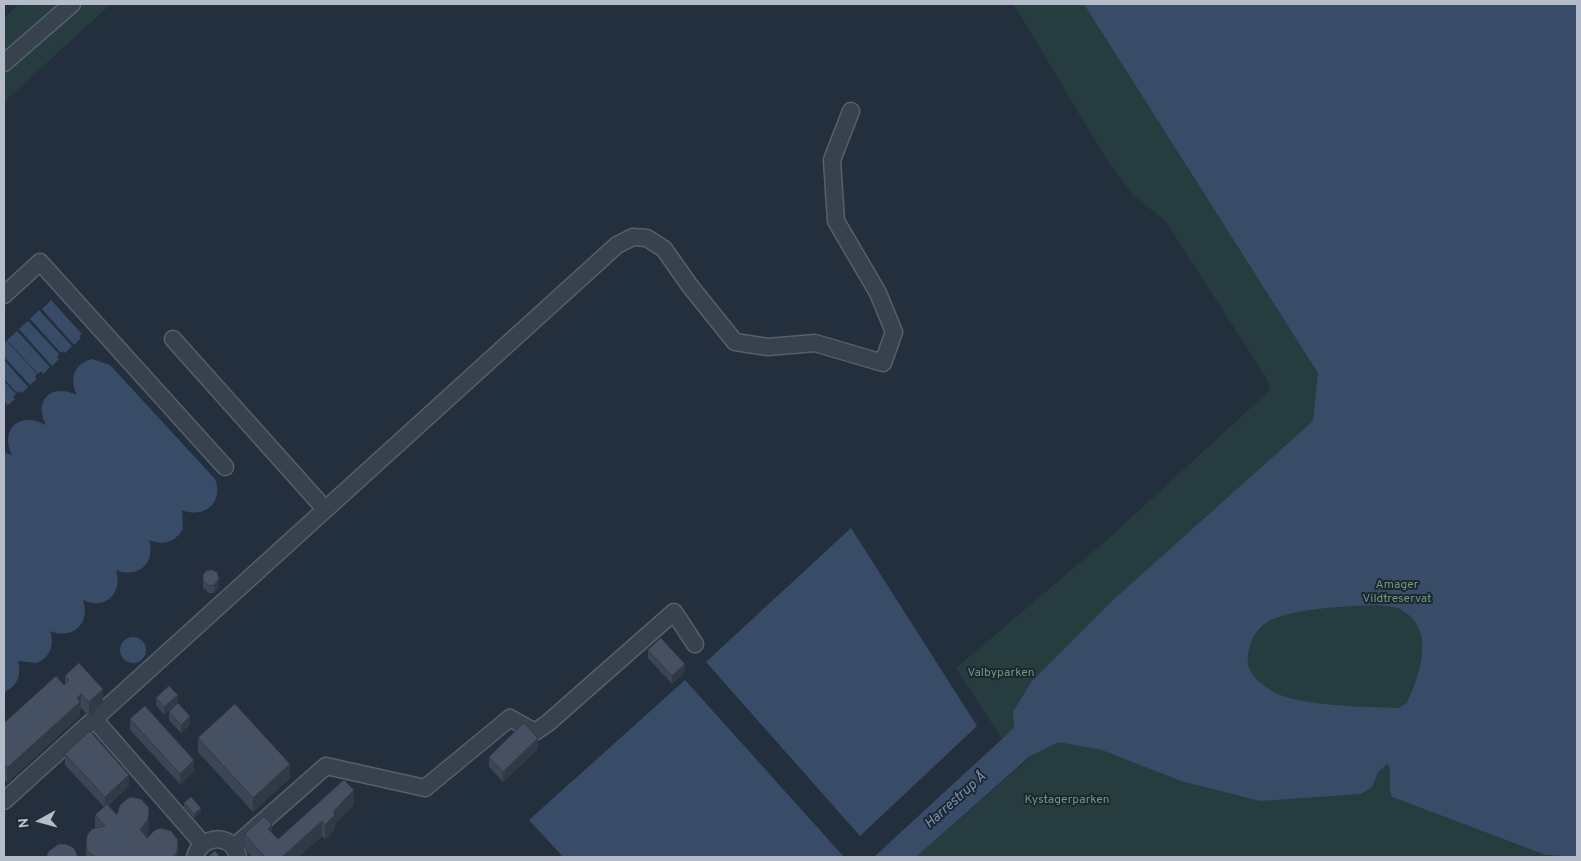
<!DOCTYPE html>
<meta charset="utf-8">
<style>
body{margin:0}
#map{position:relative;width:1581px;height:861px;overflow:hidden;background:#242f3e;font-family:Overpass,sans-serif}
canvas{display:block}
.frame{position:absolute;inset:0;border:5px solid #b4bcc9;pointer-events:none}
.north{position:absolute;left:15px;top:796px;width:50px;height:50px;-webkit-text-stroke:4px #1d2633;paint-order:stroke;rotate:263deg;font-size:14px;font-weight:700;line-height:20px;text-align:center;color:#b4bcc9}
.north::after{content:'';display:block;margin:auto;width:18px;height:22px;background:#b4bcc9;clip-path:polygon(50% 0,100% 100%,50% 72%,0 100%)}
</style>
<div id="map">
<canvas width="1581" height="861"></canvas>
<div class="frame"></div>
<div class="north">N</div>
</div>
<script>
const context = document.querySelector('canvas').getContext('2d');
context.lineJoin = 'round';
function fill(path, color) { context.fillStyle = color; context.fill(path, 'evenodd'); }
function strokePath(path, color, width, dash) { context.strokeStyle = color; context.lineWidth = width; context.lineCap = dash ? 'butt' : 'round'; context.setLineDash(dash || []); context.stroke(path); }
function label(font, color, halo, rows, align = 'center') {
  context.font = font + ' Overpass,sans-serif'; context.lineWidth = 4; context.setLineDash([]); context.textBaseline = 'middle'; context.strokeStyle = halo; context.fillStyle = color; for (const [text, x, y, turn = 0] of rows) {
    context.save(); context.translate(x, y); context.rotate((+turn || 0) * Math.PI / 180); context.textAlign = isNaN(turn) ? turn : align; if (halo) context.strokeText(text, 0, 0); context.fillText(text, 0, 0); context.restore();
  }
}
fill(new Path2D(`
 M19,4H111L4,102V18Z
 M1013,4H1577V857L1546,855L1558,857H916L1033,755L1299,434L1142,576L1004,742L956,668L1109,538L1270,390L1267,379L1168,225C1157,211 1140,204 1129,190C1085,131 1053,65 1013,4ZM1391,776L1518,844L1392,797L1390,793Z`), '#263c3f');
fill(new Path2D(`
 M1084,4H1577V857L1546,855L1392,797C1387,786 1393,774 1388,763L1378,772L1372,787L1361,794L1260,801L1181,781L1102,750L1058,742L1029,757L916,857H874L1014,728L1013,712L1032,681L1112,601L1313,421L1318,373ZM1377,605C1384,606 1394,606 1400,609C1437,629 1420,674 1407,703L1398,708C1369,707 1297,706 1274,692C1260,684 1245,672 1248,655C1250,643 1253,634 1263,625C1282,608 1351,606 1377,605Z
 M51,300L82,334L79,336L81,338L74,345L42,309Z
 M39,310L72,346L65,353L63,351L61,353L30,319Z
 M28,321L59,354L57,357L59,359L52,366L19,329Z
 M17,331L50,367L43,374L41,371L38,374L7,340Z
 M7,341L37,374L35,377L37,379L30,385L4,357V343Z
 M92,359L110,365L215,479C224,503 204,519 182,510L183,529C175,542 164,546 149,540C156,563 138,579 116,570C123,592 106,611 83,600C91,624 72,640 50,631C55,645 50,657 37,663L18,661C22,675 17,687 4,692V452L12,455C4,441 8,421 27,420C34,419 40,423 46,425C33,399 52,383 77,395C69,379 74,364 92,359Z
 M4,360L28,387L22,393L19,391L17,393L4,379Z
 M4,381L16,394L13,397L15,399L8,405L4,401Z
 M851,528L977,726L860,836L706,662Z
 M120 650a13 13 0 1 1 26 0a13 13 0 1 1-26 0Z
 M685,680L844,857H563L529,820Z`), '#394c67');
const minor = new Path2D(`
 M4,63L72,4
 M4,295L40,262L225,467
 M173,339L325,509
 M94,719L203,844
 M4,801L617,245L633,237L647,238L664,249L690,286L735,342L768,347L815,343L883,363L894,332L878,293L836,221L832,160L851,111
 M234,847L326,766L425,788L510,718L535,732L548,723L674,612L695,644
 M195,857C201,834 233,833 238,857`);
strokePath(minor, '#565f6c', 19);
strokePath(minor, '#38414e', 16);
fill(new Path2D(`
 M203,575L219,587L214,593H209L203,588Z
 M648,650L685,671L672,684L648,658Z
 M65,676L103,703L89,716L81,708L80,709V716L7,783L4,779V723L64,685L65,684Z
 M156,698L178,703L164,715L156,705Z
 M169,712L190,724L181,733L169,720Z
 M130,719L194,771L180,784L130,730Z
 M198,738L290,778L253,812L198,752Z
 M538,749L503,782L489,767V757Z
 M65,754L129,786L108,806L117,815L149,822L148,834L146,837L147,838L178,857H86V847L95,829V815L104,807L65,765Z
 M184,803L201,812L194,818L184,807Z
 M354,805L335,824V829L325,839L322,836L298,857H252L245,850V835L272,833L278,839Z`), '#3b4654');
fill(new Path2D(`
 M219,579V587L214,593V585Z
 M685,664V671L672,684V676Z
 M103,689V703L89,716V702Z
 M81,694L80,716L7,783V768Z
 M178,695V703L164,715V707Z
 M190,716V724L181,733V725Z
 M538,738V749L503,782V772Z
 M194,760V771L180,784V774Z
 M290,764V778L253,812V798Z
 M129,775V786L105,808V797Z
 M354,790V805L335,824V829L325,839V825L333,812Z
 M149,808L148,834L140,843V829Z
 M201,808V812L194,818V814Z
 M322,821V836L298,857H282Z
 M272,825V840L268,829Z
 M178,840V857H172Z`), '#303945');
const building = new Path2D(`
 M212,570L217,572L219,579L214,585L209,586L203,581V575L206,571Z
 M661,638L685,664L672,676L648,650Z
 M79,663L103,689L89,702L81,694L77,698L80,702L7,768L4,764V723L56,676L64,685L69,680L65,676Z
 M169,686L178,695L164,707L156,698Z
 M178,703L190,716L181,725L169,712Z
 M235,704L290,764L253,798L198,738Z
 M145,706L194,760L180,774L130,719Z
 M524,723L538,738L503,772L489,757Z
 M90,731L129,775L105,797L65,754Z
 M344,780L354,790L333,812L335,815L325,825L322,821L282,857H262L264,856L245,835L247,832L264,816L272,825L268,829L278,839Z
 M130,797L141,799L149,808L148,820L140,829L147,838L155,830L161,828L171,831L178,840L177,852L173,857H113L111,856L103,857H96L89,853L86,847L87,835L92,829L105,826L95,815L107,804L117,815L120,805Z
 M191,797L201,808L194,814L184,803Z
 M59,844H66L74,848L78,857H46L49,851Z
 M215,851L220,857H208Z`);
fill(building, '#455162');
strokePath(building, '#303945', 1);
label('12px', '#6b9a76', '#1d2633', [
 ["Amager",1397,586],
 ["Vildtreservat",1397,600],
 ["Valbyparken",1001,674],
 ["Kystagerparken",1067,801]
]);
label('italic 14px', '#7c92b1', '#1d2633', [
 ["Harrestrup Å",956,801,-42]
]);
</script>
